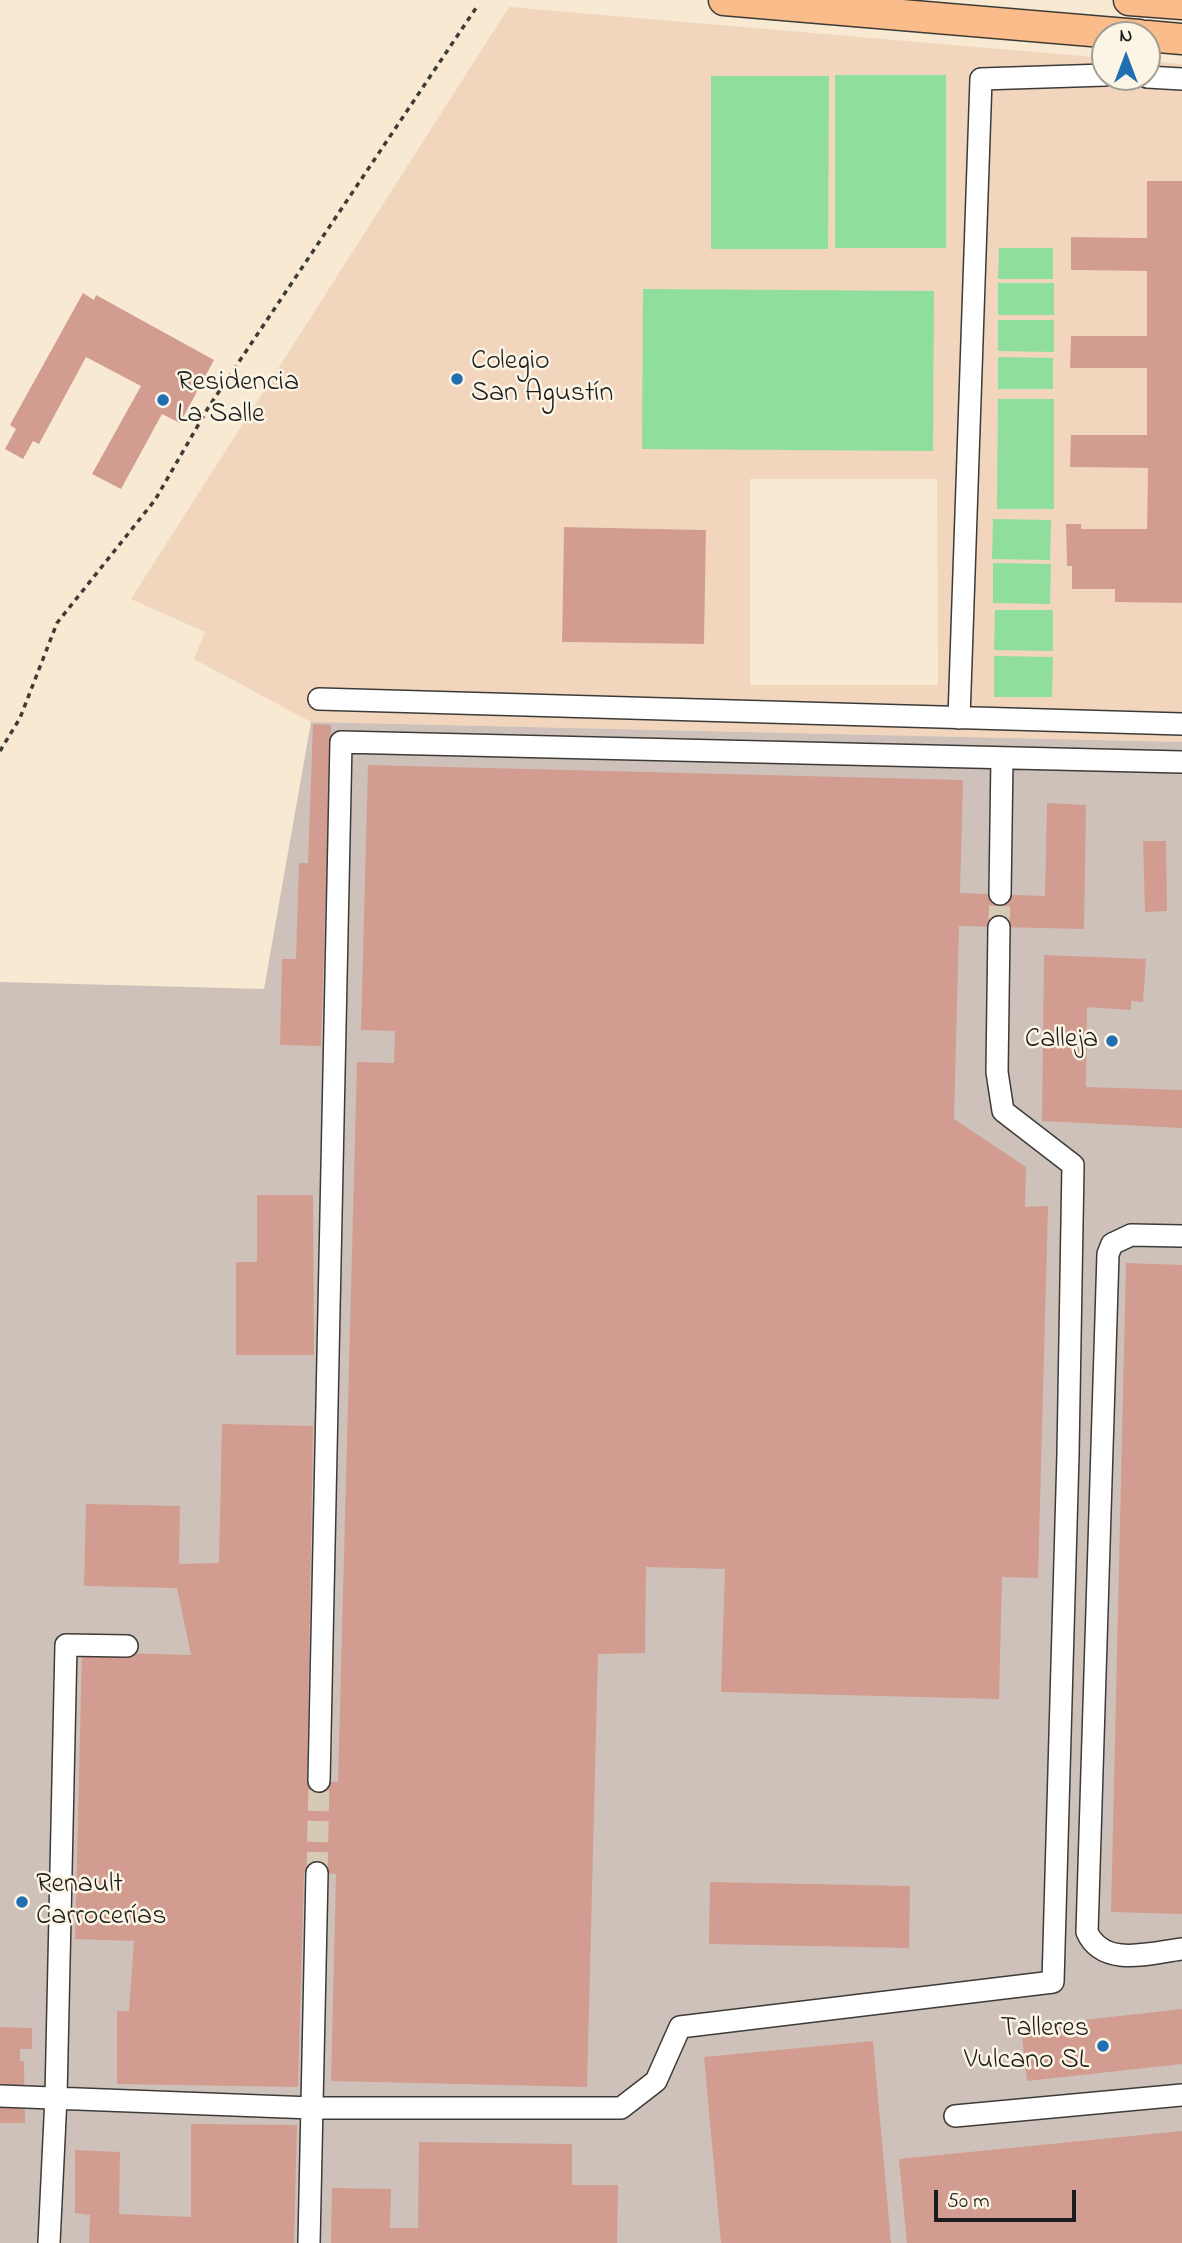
<!DOCTYPE html>
<meta charset="utf-8">
<style>
body{margin:0}
#map{position:relative;width:1182px;height:2243px;overflow:hidden;background:#f7e9d2;font-family:"Indie Flower",sans-serif}
canvas{display:block}
.north{position:absolute;left:1091px;top:21px;width:70px;height:70px;box-sizing:border-box;background:#fcf5e5;border:2px solid #a29e95;border-radius:50%;rotate:0deg;font-size:19px;font-weight:700;line-height:28px;text-align:center;color:#1c1c1c}
.north::after{content:'';display:block;margin:auto;width:24px;height:32px;background:#1f6fb2;clip-path:polygon(50% 0,100% 100%,50% 72%,0 100%)}
.scale{position:absolute;left:934px;top:2190px;width:142px;height:32px;box-sizing:border-box;border:4px solid #1c1c1c;border-top:0;padding-left:9px;font-size:21px;line-height:24px;white-space:nowrap;color:#1c1c1c;-webkit-text-stroke:5px #fcf5e5;paint-order:stroke}
</style>
<div id="map">
<canvas width="1182" height="2243"></canvas>
<div class="north">N</div>
<div class="scale">50 m</div>
</div>
<script>
const context = document.querySelector('canvas').getContext('2d');
context.lineJoin = 'round';
function fill(path, color) { context.fillStyle = color; context.fill(path, 'evenodd'); }
function strokePath(path, color, width, dash) { context.strokeStyle = color; context.lineWidth = width; context.lineCap = dash ? 'butt' : 'round'; context.setLineDash(dash || []); context.stroke(path); }
function label(font, color, halo, rows, align = 'center') {
  context.font = font + ' "Indie Flower",sans-serif'; context.lineWidth = 5; context.setLineDash([]); context.textBaseline = 'middle'; context.strokeStyle = halo; context.fillStyle = color; for (const [text, x, y, turn = 0] of rows) {
    context.save(); context.translate(x, y); context.rotate((+turn || 0) * Math.PI / 180); context.textAlign = isNaN(turn) ? turn : align; if (halo) context.strokeText(text, 0, 0); context.fillText(text, 0, 0); context.restore();
  }
}
fill(new Path2D(`
 M509,7L1105,58V77H1147V61L1182,64V181H1147V238L1071,237V270L1147,271V336H1071L1070,368H1147V435L1070,467L1148,468L1147,529H1081V524L1066,525L1067,565L1072,566L1073,588L1115,589V601L1182,603V742L311,722L194,659L205,632L131,599ZM750,479H937L938,685H750ZM564,527L706,530L704,644L562,642Z`), '#f1d5bd');
fill(new Path2D(`
 M311,722L1182,742V2243H0V982L264,989Z`), '#cec1ba');
fill(new Path2D(`
 M835,75H946V248H835Z
 M711,76H829L828,249H711Z
 M999,248H1053V279H998Z
 M998,283H1054V315H998Z
 M643,289L934,291L933,451L642,449Z
 M998,320H1054V352L998,351Z
 M998,357L1053,358V389H998Z
 M998,399H1054V509H997Z
 M993,519L1051,520L1050,560L992,559Z
 M993,563L1051,564L1050,604L993,603Z
 M995,610H1053V651L994,650Z
 M994,656L1053,657L1052,697H994Z`), '#90de9c');
fill(new Path2D(`
 M1147,181H1182V603L1115,602V589H1072V566H1067L1066,524H1081V529H1147L1148,468L1070,467L1071,435H1147V368H1070L1071,336H1147V271L1071,270V237L1147,238Z
 M83,293L94,300L96,295L214,360L180,423L162,414L121,489L92,474L141,386L86,357L39,444L33,441L23,459L5,449L16,429L10,425Z
 M564,527L706,530L704,644L562,642Z
 M313,724L331,725L321,1046L280,1045L282,959H296L299,863H308Z
 M368,765L963,780L960,893L1045,896L1047,803L1086,805L1084,929L959,926L954,1119L1026,1167L1025,1207L1048,1206L1038,1578L1002,1577L999,1699L721,1692L725,1569L646,1567L645,1653L598,1654L587,2087L331,2081L336,1874L304,1873L298,2087L117,2084V2011H129L134,1941L75,1939L82,1652L191,1655L177,1588L84,1586L86,1504L180,1506L179,1564L219,1563L222,1424L313,1426L307,1781L338,1782L357,1062L394,1063L395,1031L361,1030Z
 M1143,841H1166L1167,911L1145,912Z
 M1044,955L1146,959L1143,1002L1131,1001V1010L1087,1007L1086,1087L1182,1090V1128L1042,1121Z
 M257,1195H313L314,1355H236V1262H257Z
 M1126,1263L1182,1265V1914L1111,1912Z
 M710,1882L910,1886L909,1948L709,1944Z
 M1182,2009V2064L1027,2081L1021,2027Z
 M0,2027L32,2028V2049H20V2061H24L25,2123H0Z
 M873,2041L891,2243H721L704,2057Z
 M191,2124L297,2125L294,2243H89L90,2215L75,2213V2150L120,2152L119,2214L191,2217Z
 M1182,2131V2243H907L899,2159Z
 M419,2142L572,2144V2185H618L617,2243H331L332,2188L391,2189L390,2228H418Z`), '#d29d90');
strokePath(new Path2D(`
 M999,927L1000,894
 M317,1873L319,1781`), '#d6cab7', 21, [21, 10]);
const minor = new Path2D(`
 M1147,77L1182,79
 M319,699L1182,724
 M959,718L981,79L1105,75
 M1000,894L1002,758
 M1182,1236L1131,1235L1112,1244L1108,1254L1087,1932C1103,1968 1150,1953 1182,1949
 M319,1781L341,742L1182,762
 M0,2096L312,2108H621L656,2081L680,2027L1053,1982L1068,1454L1073,1165L1003,1111L997,1072L999,927
 M955,2116L1182,2095
 M49,2243L56,2097L66,1645L127,1646
 M309,2243L317,1873`);
const highway = new Path2D(`
 M724,0L1139,35
 M1129,0L1182,4
 M1147,36L1182,39`);
strokePath(minor, '#3d3b37', 24);
strokePath(highway, '#3d3b37', 33);
strokePath(new Path2D(`
 M0,751L20,718L57,623L155,500L208,408L478,5`), '#3d3b37', 3.5, [5, 5]);
strokePath(minor, '#fff', 21);
strokePath(highway, '#f9bc8a', 30);
for (const [x, y, r, color] of [
 [457,379,7,"#1f6fb2"],
 [163,400,7,"#1f6fb2"],
 [1112,1041,7,"#1f6fb2"],
 [22,1902,7,"#1f6fb2"],
 [1103,2046,7,"#1f6fb2"]
]) { const dot = new Path2D(); dot.arc(x, y, r, 0, 2 * Math.PI); context.fillStyle = color; context.fill(dot); strokePath(dot, '#fcf5e5', 2.5); }
label('28px', '#1c1c1c', '#fcf5e5', [
 ["Colegio",471,363],
 ["San Agustín",471,395],
 ["Residencia",177,384],
 ["La Salle",177,416],
 ["Calleja",1098,1041,"right"],
 ["Renault",36,1886],
 ["Carrocerías",36,1918],
 ["Talleres",1089,2030,"right"],
 ["Vulcano SL",1089,2062,"right"]
], 'left');
</script>
